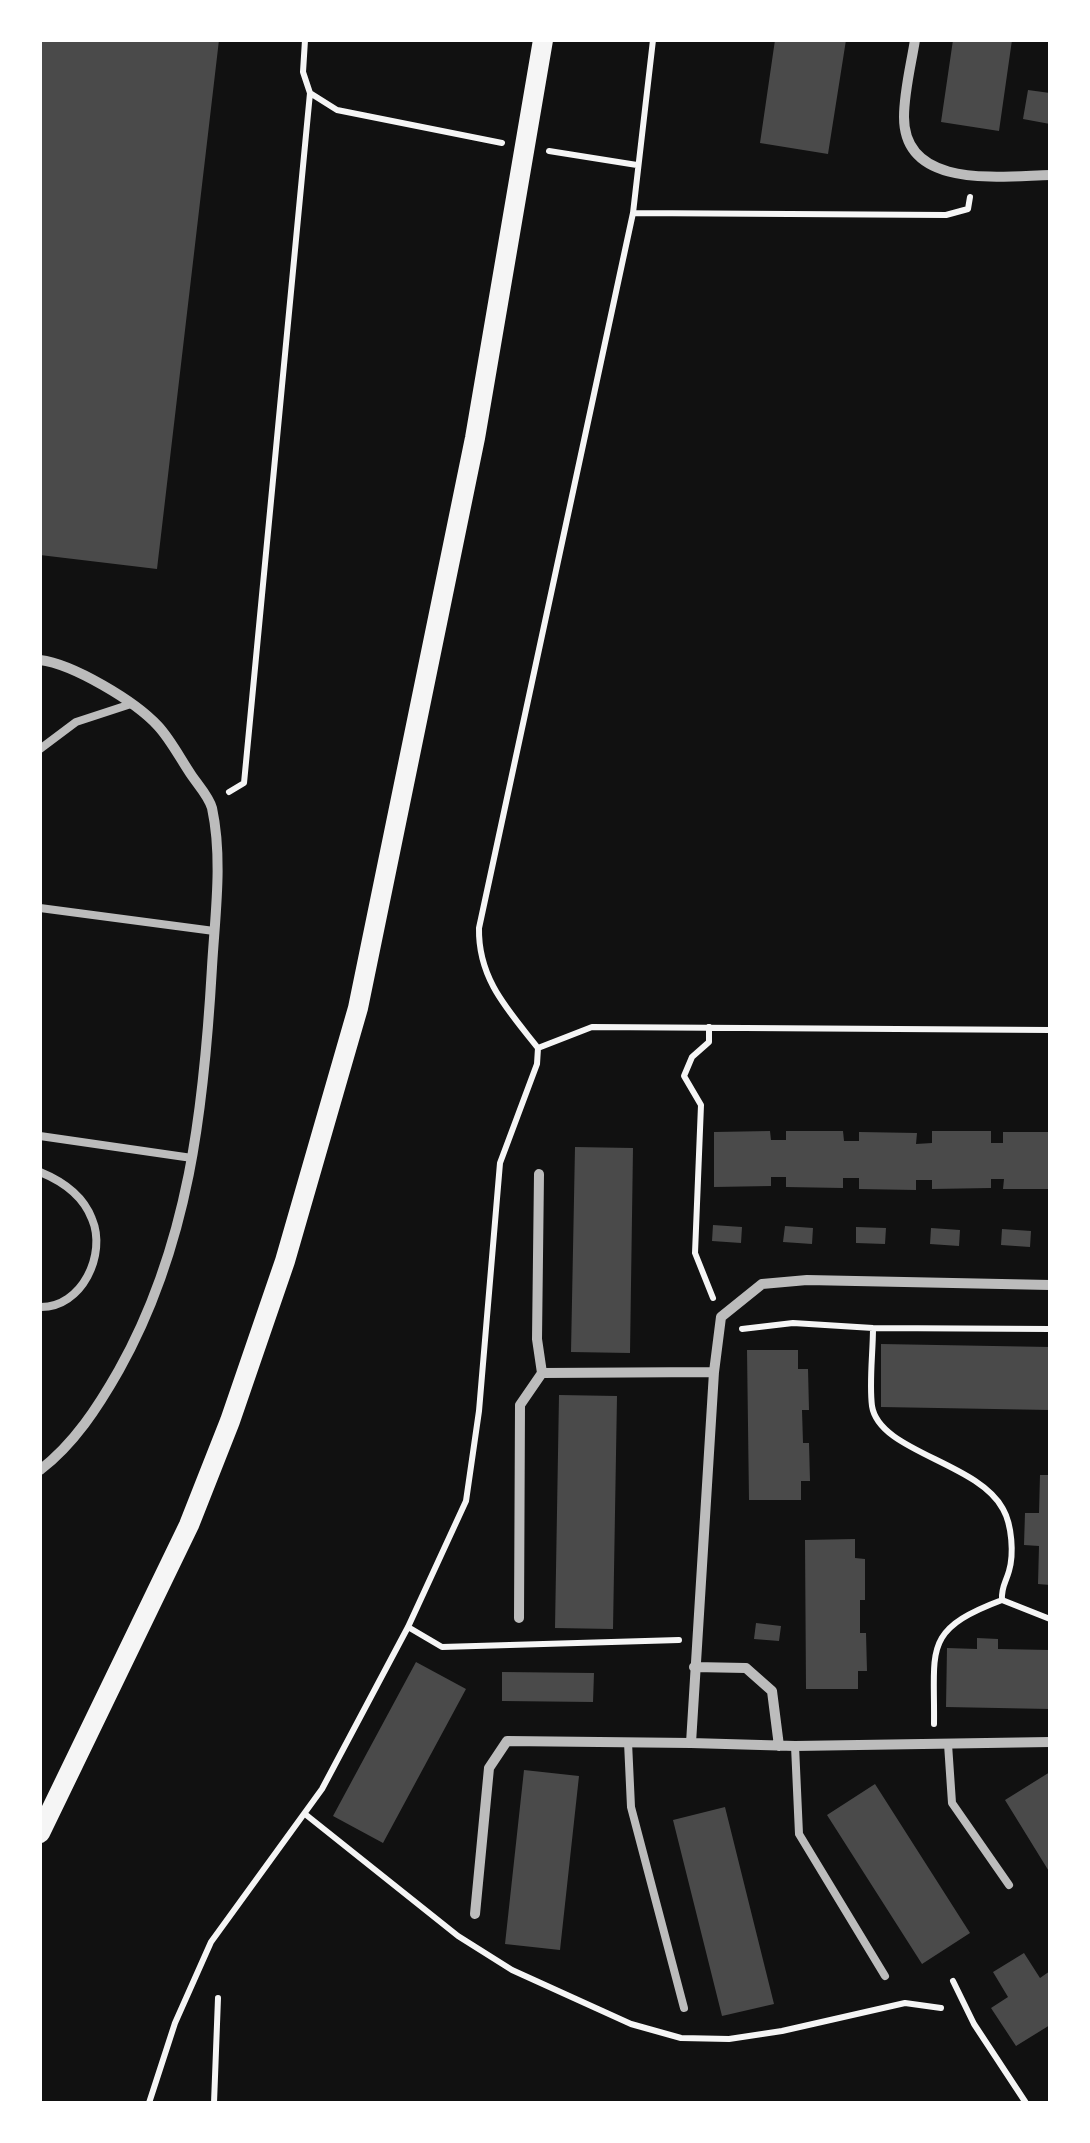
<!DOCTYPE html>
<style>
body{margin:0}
#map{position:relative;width:1090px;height:2143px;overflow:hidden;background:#111;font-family:Figtree,sans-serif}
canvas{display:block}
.frame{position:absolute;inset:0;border:42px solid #fff;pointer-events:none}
</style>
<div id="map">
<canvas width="1090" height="2143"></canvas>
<div class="frame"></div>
</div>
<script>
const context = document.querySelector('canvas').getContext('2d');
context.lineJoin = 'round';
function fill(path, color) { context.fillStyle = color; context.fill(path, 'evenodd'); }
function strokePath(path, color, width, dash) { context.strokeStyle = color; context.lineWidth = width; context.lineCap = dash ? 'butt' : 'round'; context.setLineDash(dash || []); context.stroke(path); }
fill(new Path2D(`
 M40,40H219L157,569L40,555Z
 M775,40H846L828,154L760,143Z
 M953,40H1012L999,131L941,122Z
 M1028,90L1050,93V124L1023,119Z
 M770,1131L771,1140H786V1131H843L844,1141H859V1132L917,1133L916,1144L932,1143V1131H991V1143H1003V1132H1050V1189H1003L1004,1179H991V1188L932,1189V1180H916V1190L859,1189V1178H843V1188L786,1187V1177H771V1186L714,1187V1132Z
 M575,1147L633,1148L630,1353L571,1352Z
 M713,1225L742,1227L741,1243L712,1241Z
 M785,1226L813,1228L812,1244L783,1242Z
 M856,1227L886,1228L885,1244L856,1243Z
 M931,1228L960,1230L959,1246L930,1244Z
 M1002,1229L1031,1231L1030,1247L1001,1245Z
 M881,1344L1050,1347V1410L881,1407Z
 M747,1350H798V1369H808L809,1410H802L803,1443H809L810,1481H801V1500H749Z
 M559,1395L617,1396L613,1629L555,1628Z
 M1040,1475H1050V1585L1038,1584L1039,1546L1024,1545L1025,1513H1039Z
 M855,1539V1558L865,1559V1600H860V1633H866L867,1671H858V1689H806L805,1540Z
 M756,1623L781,1626L779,1641L754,1639Z
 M977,1638L998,1639V1649L1050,1650V1709L946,1707L947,1648L977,1649Z
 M416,1662L466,1689L383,1843L333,1816Z
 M502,1672L594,1673L593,1702L502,1701Z
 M524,1770L579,1776L560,1950L505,1944Z
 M1050,1772V1873L1005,1800Z
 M875,1784L970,1933L922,1964L827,1815Z
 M725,1807L774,2004L722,2016L673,1820Z
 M1024,1953L1040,1978L1050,1971V2025L1016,2046L991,2008L1008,1997L993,1972Z`), '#4a4a4a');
strokePath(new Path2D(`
 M305,40L303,72L310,93L337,110L502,143
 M549,151L637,165
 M633,213L946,215L968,209L970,197
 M229,792L244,783L310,93
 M709,1027V1042L692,1057L684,1076L701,1105L695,1253L713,1298
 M538,1048L592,1027L1050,1030
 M873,1328C873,1353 869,1382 872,1406C879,1452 978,1462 1003,1509C1012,1525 1014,1554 1009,1571C1006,1582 1001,1587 1002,1600
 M742,1329L793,1323L873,1328L1050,1329
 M408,1627L442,1647L679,1640
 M934,1724C935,1649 922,1630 1002,1600L1050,1619
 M305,1814L458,1936L512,1970L631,2024L681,2038L729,2039L782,2031L905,2003L941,2008
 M953,1981L974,2024L1026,2103
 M149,2103L175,2023L211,1942L322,1789L408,1627L466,1501L479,1411L500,1163L537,1064L538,1048C508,1010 478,979 479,928L633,213L653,40
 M214,2103L218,1998`), '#f5f5f5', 6);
strokePath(new Path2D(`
 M40,749L76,722L131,704
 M40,908L214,931
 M40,1136L192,1158
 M40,1172C62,1181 83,1195 92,1219C107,1254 82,1308 40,1307
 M628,1742L631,1807L684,2008
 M948,1744L952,1803L1009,1885
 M795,1746L799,1834L885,1976`), '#bcbcbc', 8);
strokePath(new Path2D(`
 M915,40C911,65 904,92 904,117C904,190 1001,176 1050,175
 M40,660C73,664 135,701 158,726C171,740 181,760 192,776C199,786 209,797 212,808C223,859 215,915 212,967C204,1108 189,1245 119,1370C98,1407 74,1444 40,1470
 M1050,1285L807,1280L762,1284L721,1317L714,1372L691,1743L795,1746L1050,1742
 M542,1373L714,1372
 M519,1618L520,1405L542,1373L537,1339L539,1174
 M694,1667L746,1668L772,1691L779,1746
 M475,1914L489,1768L507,1741L691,1743`), '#bcbcbc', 10);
strokePath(new Path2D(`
 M40,1833L189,1525L230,1421L285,1261L358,1008L475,438L543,40`), '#f5f5f5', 20);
</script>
